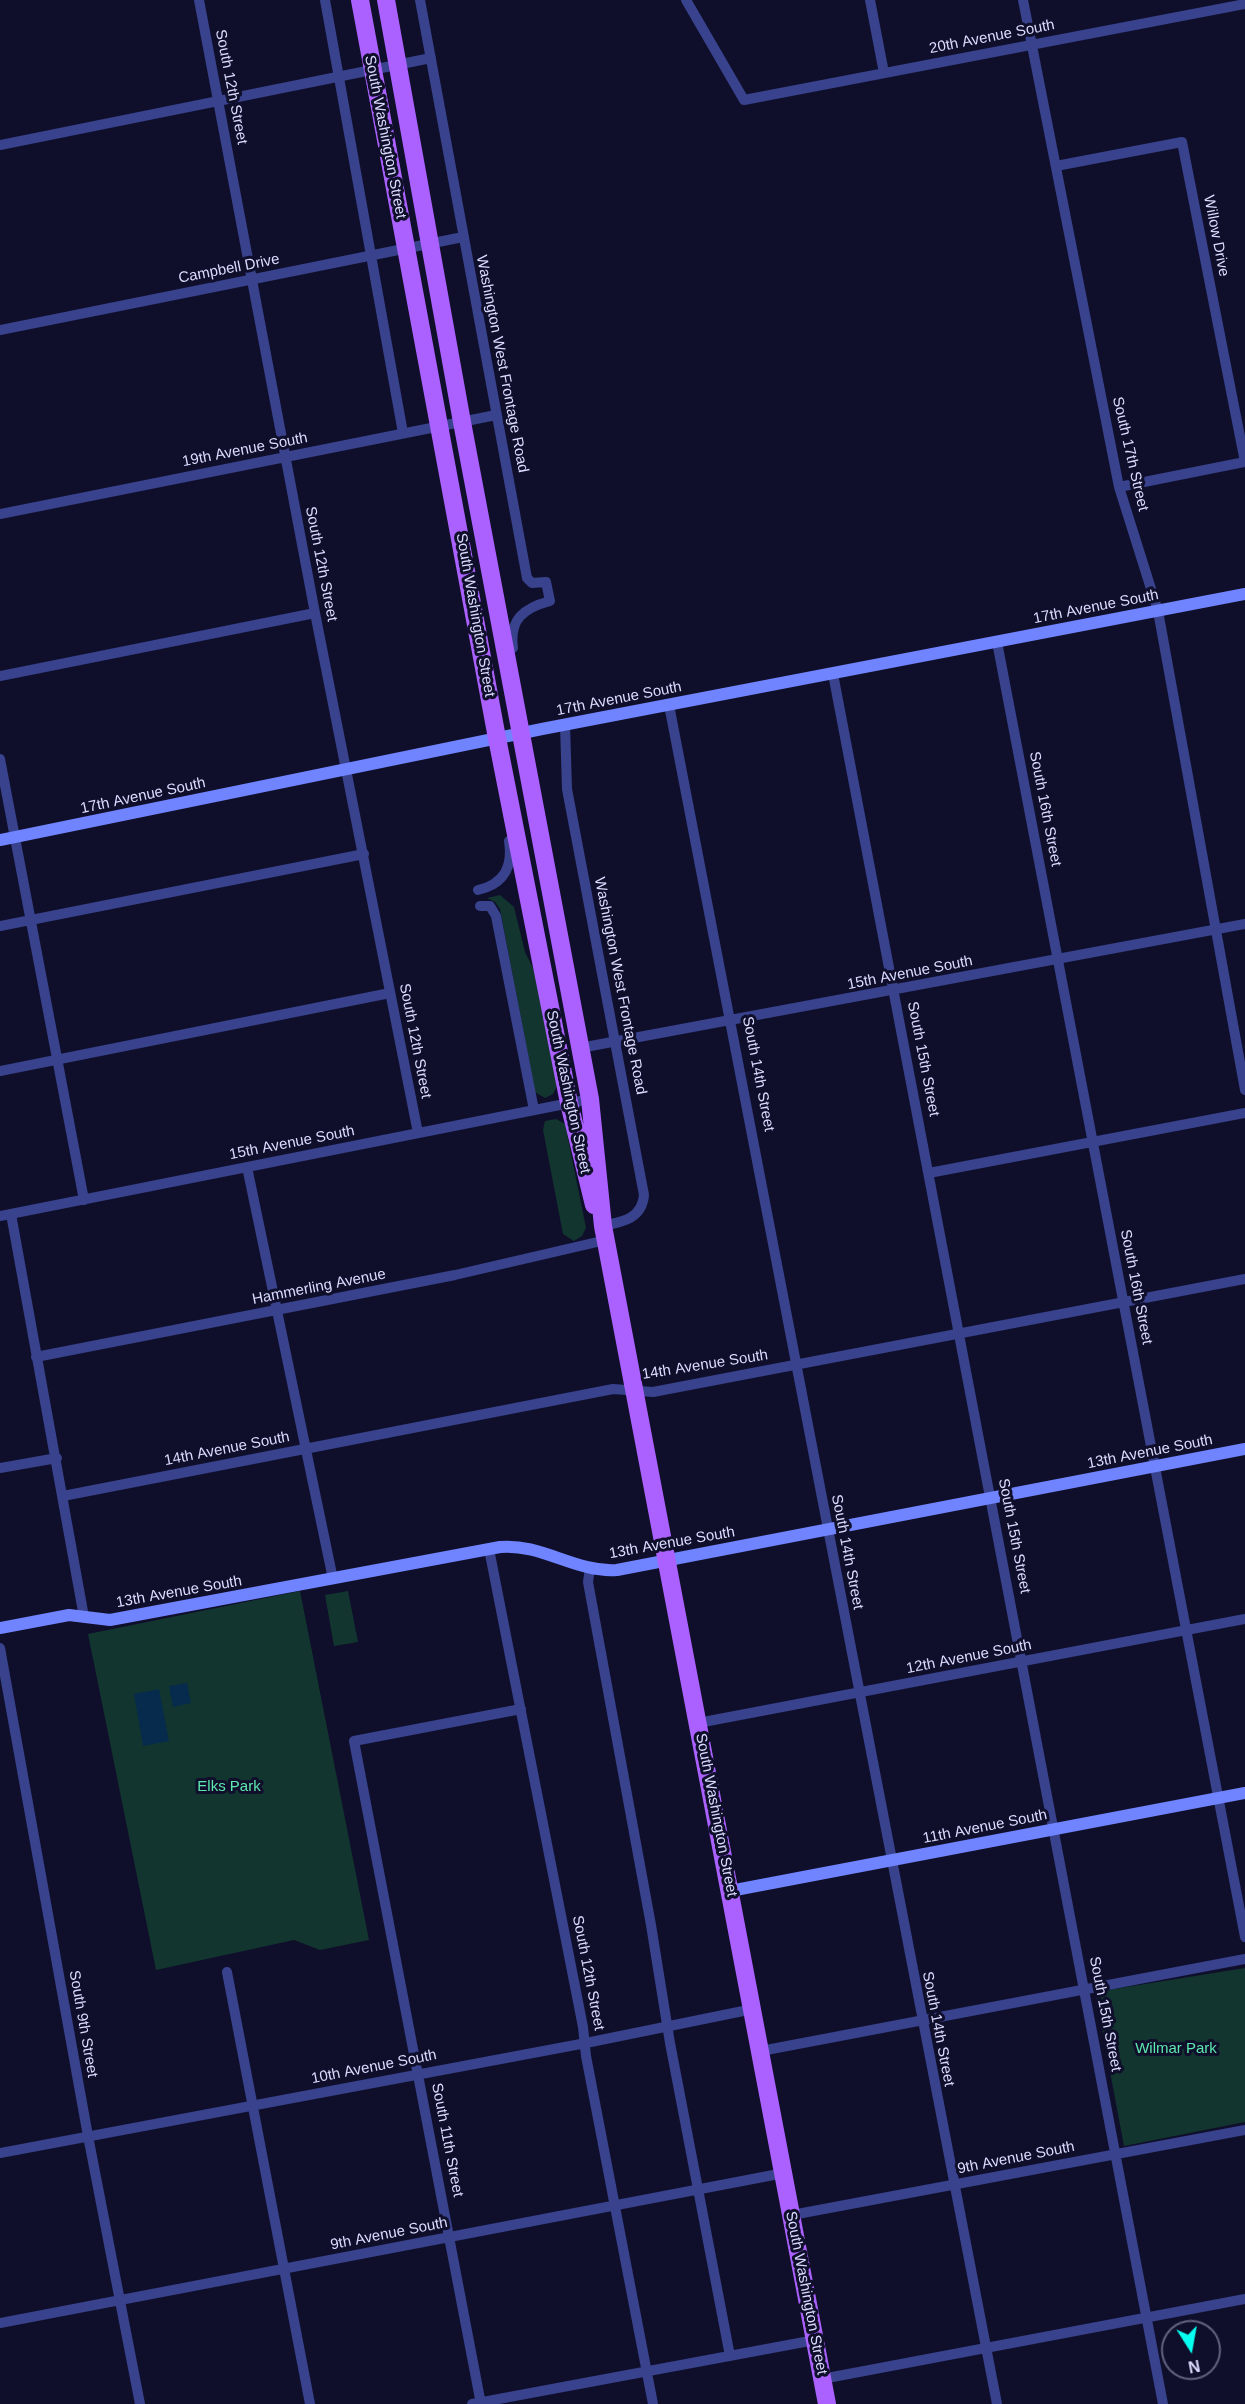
<!DOCTYPE html>
<style>
body{margin:0}
#map{position:relative;width:1245px;height:2404px;overflow:hidden;background:#100f2b;font-family:Arial,sans-serif}
canvas{display:block}
.north{position:absolute;left:1161px;top:2320px;width:60px;height:60px;box-sizing:border-box;background:#100f2b;border:2px solid #616180;border-radius:50%;rotate:169deg;font-size:16px;font-weight:700;line-height:24px;text-align:center;color:#dadbff}
.north::after{content:'';display:block;margin:auto;width:21px;height:27px;background:#06fff0;clip-path:polygon(50% 0,100% 100%,50% 72%,0 100%)}
</style>
<div id="map">
<canvas width="1245" height="2404"></canvas>
<div class="north">N</div>
</div>
<script>
const context = document.querySelector('canvas').getContext('2d');
context.lineJoin = 'round';
function fill(path, color) { context.fillStyle = color; context.fill(path, 'evenodd'); }
function strokePath(path, color, width, dash) { context.strokeStyle = color; context.lineWidth = width; context.lineCap = dash ? 'butt' : 'round'; context.setLineDash(dash || []); context.stroke(path); }
function label(font, color, halo, rows, align = 'center') {
  context.font = font + ' Arial,sans-serif'; context.lineWidth = 6; context.setLineDash([]); context.textBaseline = 'middle'; context.strokeStyle = halo; context.fillStyle = color; for (const [text, x, y, turn = 0] of rows) {
    context.save(); context.translate(x, y); context.rotate((+turn || 0) * Math.PI / 180); context.textAlign = isNaN(turn) ? turn : align; if (halo) context.strokeText(text, 0, 0); context.fillText(text, 0, 0); context.restore();
  }
}
fill(new Path2D(`
 M500,895L514,907L525,952L536,974L557,1086L553,1094L545,1098L535,1092L500,909L495,902L487,898Z
 M556,1119L565,1124L586,1228L582,1236L574,1241L563,1234L543,1130L545,1121Z
 M300,1591L369,1940L320,1950L294,1940L156,1970L88,1634Z
 M348,1591L358,1642L334,1646L325,1595Z
 M1245,1968V2122L1124,2146L1095,1992Z`), '#12362f');
fill(new Path2D(`
 M187,1683L191,1703L173,1707L169,1686Z
 M159,1689L169,1741L143,1746L134,1694Z`), '#072b4c');
strokePath(new Path2D(`
 M199,0L315,613L418,1133
 M325,0L403,433
 M420,0L527,578L532,583L546,582L550,601C524,608 509,619 513,648
 M686,0L744,100L1245,4
 M870,0L884,73
 M1023,0L1119,487L1158,611L1245,1090
 M0,145L431,58
 M1056,166L1182,142L1245,462
 M0,330L463,237
 M1119,487L1245,462
 M0,514L496,415
 M997,642L1245,1937
 M833,674L1163,2404
 M0,676L315,613
 M669,705C783,1270 884,1838 997,2404
 M565,725L567,789L644,1195C642,1219 622,1222 603,1226
 M0,759L84,1200
 M478,890C504,884 513,867 509,841
 M480,906H490L496,916L534,1110
 M0,926L364,854
 M580,1048L1245,924
 M0,1071L390,993
 M247,1167L333,1579
 M929,1173L1245,1113
 M11,1214L84,1617
 M0,1216L590,1099
 M36,1357L455,1275L606,1240
 M0,1468L57,1458
 M63,1496L613,1389L653,1392L1245,1279
 M489,1549L583,2027L586,2056L653,2404
 M590,1568L588,1582L651,1925L670,2043L730,2356
 M0,1648L88,2136L140,2404
 M698,1723L1245,1619
 M227,1972L310,2404
 M761,2051L1245,1959
 M0,2153L586,2043L753,2009
 M792,2215L1245,2130
 M0,2323L784,2173
 M822,2379L1245,2299
 M472,2404L815,2340
 M481,2404L354,1741L521,1709`), '#38428d', 10);
strokePath(new Path2D(`
 M0,840L542,729L1245,594
 M0,1628L69,1615L110,1620L500,1547C541,1543 576,1573 617,1570L1245,1449
 M730,1891L1245,1793`), '#7184ff', 12);
strokePath(new Path2D(`
 M360,0L497,738L569,1103L594,1205
 M386,0L462,422L590,1099L603,1226L827,2404`), '#ab61ff', 18);
label('15px', '#dadbff', '#100f2b', [
 ["20th Avenue South",992,37,-11],
 ["South 12th Street",231,87,79],
 ["South Washington Street",385,137,79],
 ["Willow Drive",1216,236,79],
 ["Campbell Drive",229,269,-11],
 ["Washington West Frontage Road",502,364,79],
 ["19th Avenue South",245,450,-11],
 ["South 17th Street",1130,454,77],
 ["South 12th Street",321,564,79],
 ["17th Avenue South",1096,607,-11],
 ["South Washington Street",475,615,80],
 ["17th Avenue South",619,699,-11],
 ["17th Avenue South",143,796,-12],
 ["South 16th Street",1045,809,79],
 ["15th Avenue South",910,973,-11],
 ["Washington West Frontage Road",620,986,79],
 ["South 12th Street",415,1041,79],
 ["South 15th Street",923,1059,79],
 ["South 14th Street",758,1074,79],
 ["South Washington Street",568,1092,78],
 ["15th Avenue South",292,1143,-11],
 ["Hammerling Avenue",319,1287,-11],
 ["South 16th Street",1136,1287,79],
 ["14th Avenue South",705,1365,-9],
 ["14th Avenue South",227,1449,-11],
 ["13th Avenue South",1150,1452,-11],
 ["South 15th Street",1014,1536,79],
 ["13th Avenue South",672,1543,-10],
 ["South 14th Street",847,1552,79],
 ["13th Avenue South",179,1592,-10],
 ["12th Avenue South",969,1657,-11],
 ["South Washington Street",716,1815,79],
 ["11th Avenue South",985,1827,-11],
 ["South 12th Street",588,1973,79],
 ["South 15th Street",1105,2014,79],
 ["South 9th Street",83,2024,80],
 ["South 14th Street",938,2029,79],
 ["10th Avenue South",374,2067,-11],
 ["South 11th Street",447,2140,79],
 ["9th Avenue South",1016,2158,-11],
 ["9th Avenue South",389,2234,-11],
 ["South Washington Street",806,2293,79]
]);
label('15px', '#5de8af', '#100f2b', [
 ["Elks Park",229,1787],
 ["Wilmar Park",1176,2049]
]);
</script>
